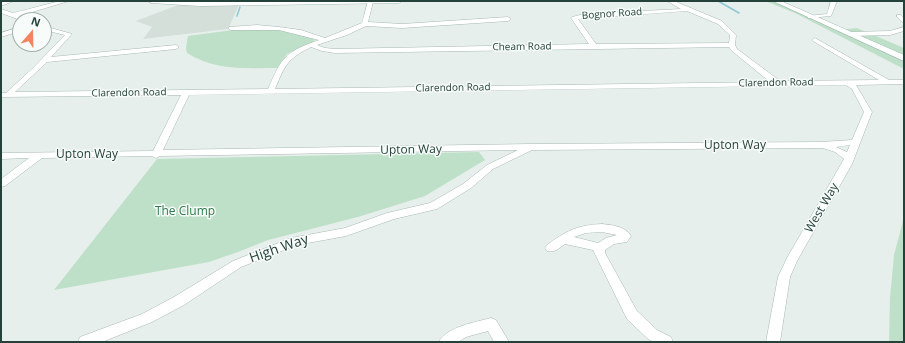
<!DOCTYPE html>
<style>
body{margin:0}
#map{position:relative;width:905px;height:343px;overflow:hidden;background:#e6efeb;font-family:"Open Sans",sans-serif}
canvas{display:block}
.frame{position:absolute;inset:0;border:2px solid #24423a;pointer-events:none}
.north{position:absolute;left:12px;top:12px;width:40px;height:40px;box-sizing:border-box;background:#f7fbf9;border:1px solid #a3b1ad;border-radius:50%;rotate:20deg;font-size:11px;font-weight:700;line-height:16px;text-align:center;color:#24423a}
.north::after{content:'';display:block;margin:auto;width:14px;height:18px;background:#f4845f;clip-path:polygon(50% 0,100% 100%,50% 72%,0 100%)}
</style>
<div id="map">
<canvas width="905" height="343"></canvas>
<div class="frame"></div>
<div class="north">N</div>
</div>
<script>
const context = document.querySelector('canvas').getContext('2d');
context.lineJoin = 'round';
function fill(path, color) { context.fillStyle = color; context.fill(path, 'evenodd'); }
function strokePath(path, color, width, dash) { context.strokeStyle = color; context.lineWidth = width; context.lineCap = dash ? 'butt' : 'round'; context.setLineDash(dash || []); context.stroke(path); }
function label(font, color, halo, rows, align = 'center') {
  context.font = font + ' "Open Sans",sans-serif'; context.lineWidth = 3; context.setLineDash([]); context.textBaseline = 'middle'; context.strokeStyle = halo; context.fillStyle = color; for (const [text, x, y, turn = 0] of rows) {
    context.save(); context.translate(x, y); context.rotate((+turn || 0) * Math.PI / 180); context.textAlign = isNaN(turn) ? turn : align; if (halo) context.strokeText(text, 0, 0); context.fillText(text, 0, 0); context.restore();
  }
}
fill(new Path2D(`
 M178,5H239L228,29L143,39L152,27L136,21Z`), '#d4dfda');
fill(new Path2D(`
 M765,1H774L838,30L857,28L904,48V69L795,13Z
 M271,29L289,30L315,37L313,43L287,54L278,68C246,68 215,71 187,53L186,48L188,36L233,30Z
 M479,152L485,160L425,196L358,217L268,240L238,252L209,262L54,290L157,159Z
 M904,217V342H889L890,298L894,255Z`), '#bfe0c8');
strokePath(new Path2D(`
 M718,1L739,13
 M237,16L240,7`), '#8ec9d4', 1.5);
const minor = new Path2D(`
 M5,1H14L1,6V2Z
 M60,1H69L19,16L28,20H20L1,13V9L13,13Z
 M368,1L373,2L368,22L402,24L508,17L511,19L508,21L402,28L366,26L347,35L317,45L325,48L335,49L589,44L571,18L572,17L584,14L681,9L667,1H674L722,21L736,35L735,45L737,49L780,81L879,80L813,41L812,40L815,38L889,80H904V84L856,85L872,112L852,164L797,261L790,277L780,342H766L778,277L787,258L844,159L835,152L823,148L532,150L493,169L471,188L437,209L394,219L346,236L297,245L241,267L184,305L152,322L102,342H78L80,337L142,314L174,297L233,261L291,238L345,228L387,213L430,203L463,184L487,165L518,150L160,156L156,158L152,156L42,158L5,186L1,187V179L29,158L1,159V153L153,151L181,95L1,97V93H6L33,68L65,35L44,30V26L72,34L51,57L176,45L179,47L176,49L47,62L15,92L268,89C282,57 285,52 319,40L279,30H231L229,29V27L257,25L279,27L301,30L325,38L362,23ZM687,11L718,24L730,35L729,43L596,44L578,19ZM311,47L322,51L335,53L729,47L732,51L770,82L275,89C285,65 287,59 311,47ZM846,85L852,89L864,112L852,140L821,142L530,144L163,150L189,95ZM850,145L847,152L836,147Z
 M831,1H837L831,16L808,18V16L827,14Z
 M897,15H901L904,18V23L897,17Z
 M20,27V31L1,37V33Z
 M904,27V31L890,35L850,36L847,34L850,32L890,31Z
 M602,224C612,225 625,226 631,236L627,242L614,244L605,250V253L637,311L657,330L671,337L673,342H653L647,338L627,319L593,250L565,244C559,248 555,253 547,251L545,248L547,245C566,231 577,225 602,224ZM602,232L617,235L606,238L598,243L574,237L586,233Z
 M491,318L496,320L509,342H494L488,331L466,337L458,342H439C446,327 476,322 491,318Z`);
const tertiary = new Path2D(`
 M148,1H402L399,3L200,6L151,3Z`);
const secondary = new Path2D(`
 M773,1H781L904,55V61Z`);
strokePath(minor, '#a8b8b2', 1);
strokePath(tertiary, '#a8b8b2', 1);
strokePath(secondary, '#a4bbb3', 1);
fill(minor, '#fff');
fill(tertiary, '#fff');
fill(secondary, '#fff');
label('10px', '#24423a', '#f7fbf9', [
 ["Bognor Road",612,14,-4],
 ["Cheam Road",522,47,-1],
 ["Clarendon Road",776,83,-1],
 ["Clarendon Road",453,88,-1],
 ["Clarendon Road",129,93,-1]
]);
label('12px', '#24423a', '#f7fbf9', [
 ["Upton Way",735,146],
 ["Upton Way",411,150,-1],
 ["Upton Way",87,155],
 ["West Way",822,208,-60]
]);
label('12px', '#2d7a4b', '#f7fbf9', [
 ["The Clump",185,212]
]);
label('14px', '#24423a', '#f7fbf9', [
 ["High Way",279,249,-19]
]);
</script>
